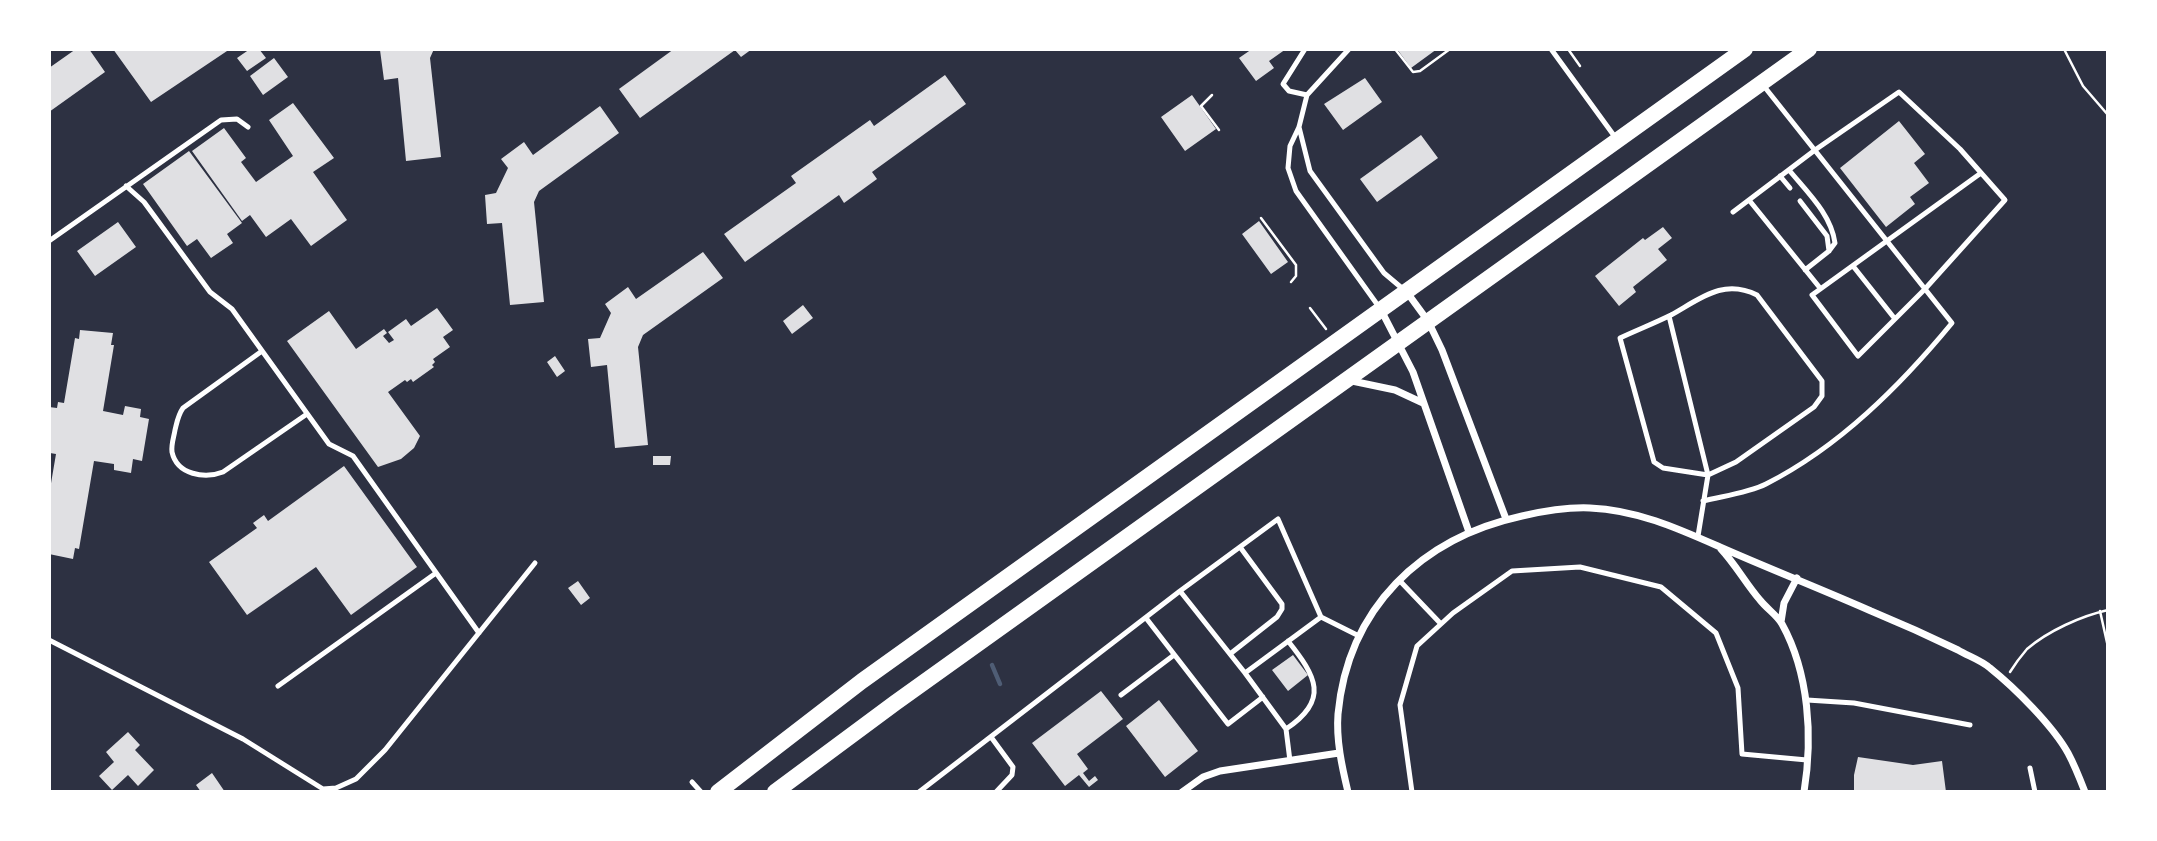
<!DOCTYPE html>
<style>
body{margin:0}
#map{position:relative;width:2157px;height:841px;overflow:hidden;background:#2d3142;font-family:"Public Sans",sans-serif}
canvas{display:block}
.frame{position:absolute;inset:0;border:51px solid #fff;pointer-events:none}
</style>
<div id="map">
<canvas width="2157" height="841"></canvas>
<div class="frame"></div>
</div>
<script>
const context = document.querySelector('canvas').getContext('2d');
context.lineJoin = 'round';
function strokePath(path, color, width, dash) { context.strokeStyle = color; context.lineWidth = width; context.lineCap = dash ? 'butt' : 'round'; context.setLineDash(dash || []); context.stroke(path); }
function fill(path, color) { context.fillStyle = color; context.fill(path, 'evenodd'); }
strokePath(new Path2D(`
 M992,665L1000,684`), '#4f5d75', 4.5);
fill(new Path2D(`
 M76,49H89L105,72L49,112V68Z
 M113,49H230L151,102Z
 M250,49H259L266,58L247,71L237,58Z
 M434,49L430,58L441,157L406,161L398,78L384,80L380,50Z
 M674,49H752L741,57L735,50L640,118L619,89Z
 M1252,49H1286L1269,61L1274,68L1256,81L1239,58Z
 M1397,49H1437L1411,68Z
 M274,58L288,77L263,95L250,76Z
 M945,75L966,104L872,172L877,179L844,203L839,195L745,262L724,234L796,183L791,176L870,120L874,126Z
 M1365,78L1382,102L1343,130L1324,104Z
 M1192,95L1216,129L1185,151L1161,117Z
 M293,103L334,158L313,172L347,220L311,246L291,219L266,237L250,215L242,221L192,151L224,128L246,158L241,162L256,182L293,156L269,120Z
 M600,106L619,133L539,191L534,202L544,302L510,305L502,223L487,224L485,195L496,193L508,168L501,159L524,142L533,155Z
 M1899,121L1925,154L1914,163L1929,183L1910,197L1915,204L1886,227L1840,168Z
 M1421,135L1438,158L1377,202L1360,179Z
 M189,151L242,223L227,234L233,243L211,258L197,239L187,246L143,184Z
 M1259,221L1288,262L1271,274L1242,234Z
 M118,222L136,247L95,276L77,251Z
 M1663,227L1672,238L1658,249L1667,260L1633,287L1636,292L1619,306L1595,276L1643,238L1645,240Z
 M703,252L723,278L643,335L638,347L648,445L615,448L607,365L591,367L588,339L600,338L611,313L605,304L628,287L636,299Z
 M803,305L813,318L792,334L783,321Z
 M437,308L453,330L443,337L450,347L433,359L435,362L432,365L434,367L413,382L411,379L407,382L405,380L388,392L420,436L414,448L401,459L378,467L287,341L329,311L356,349L384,329L387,333L383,336L389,343L394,340L388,332L406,319L411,326Z
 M80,330L113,333L111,345H114L103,411L123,415L125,406L141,409L140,417L149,419L142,461L133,459L131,473L114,470V464L94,461L79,549L75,548L73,559L49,554V495L56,454L50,453L51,447L49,446V407L57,408L58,402L64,403L75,338L79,339Z
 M555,356L565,371L557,377L547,362Z
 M653,456H671L670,465H653Z
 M344,466L417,567L351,615L316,567L247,615L209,562L257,528L253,523L264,515L268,521Z
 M578,581L590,598L581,605L568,588Z
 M1293,655L1308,675L1288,691L1272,670Z
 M1101,691L1123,719L1077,754L1088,769L1083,773L1089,781L1095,776L1098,780L1089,787L1079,775L1065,786L1032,743Z
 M1159,700L1198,751L1165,777L1126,726Z
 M128,732L140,745L135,750L154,770L138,786L128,775L112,790L99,776L114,762L106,752Z
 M1858,757L1913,765L1942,761L1946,792H1854V775Z
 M212,773L225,792H201L196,785Z`), '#e0e0e3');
strokePath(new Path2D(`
 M1395,49L1413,72L1420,71L1450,49
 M1568,49L1580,66
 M2064,49L2083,86L2108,115
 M1212,95L1201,106L1219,130
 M1261,218L1296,265V276L1291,282
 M1310,308L1326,329
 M2100,611L2108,647
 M2010,672C2015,664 2021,656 2027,649C2048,631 2081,616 2108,610`), '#fff', 2.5);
strokePath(new Path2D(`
 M1305,49L1283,84L1289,91L1307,95
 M1349,49L1307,95L1299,127L1290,146L1288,168L1296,191L1379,307
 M1551,49L1615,137
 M1299,127L1310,171L1384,273L1403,289
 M1789,170C1807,192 1831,214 1835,243L1829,251L1805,270
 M1780,176L1790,188
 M126,186L144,202L210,292L232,309L329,444L353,456L479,633
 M1749,200L1820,288
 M1800,201L1827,236L1829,251
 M1733,212L1815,150L1899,92L1960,149L2005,200L1925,289L1858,356L1812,295L1981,173
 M49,241L221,120L237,119L248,127
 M1853,266L1895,319
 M1669,316L1708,475L1663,468L1654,462L1620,338C1637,330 1655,323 1671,315C1700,299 1723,278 1757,295L1822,381V396L1814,407L1736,462L1708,475L1698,536
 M262,351L183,408C178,415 177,422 175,430C174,437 171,444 172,452C177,475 205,479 223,472L307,414
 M1703,501C1723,496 1748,493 1766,484C1839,447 1900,386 1952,323L1763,85
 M1399,580L1441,624
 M1180,591L1245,673
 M1146,618L1228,724L1263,697
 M49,640L243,739L323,789L336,788L356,779L385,750L535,563
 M1230,654L1277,617L1282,609V604L1240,547
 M278,686L436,573
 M1121,695L1174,655
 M1807,700L1854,703L1970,725
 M1286,729C1330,700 1316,676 1288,641
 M991,737L1013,767L1012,775L996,792
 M1290,761L1286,729L1245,673L1321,617L1359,636
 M2030,768L2035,792
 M692,782L701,792
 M919,792L1180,591L1278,519L1321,617
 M1412,792L1400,705L1417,646L1453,613L1512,571L1580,567L1661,587L1716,633L1738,688L1742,754L1807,760`), '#fff', 5);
strokePath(new Path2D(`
 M1406,291L1428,321L1442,350L1506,519
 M1381,310L1413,372L1469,532
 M1352,381L1395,390L1423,403
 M1721,549C1736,565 1746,584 1760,600C1767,609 1777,615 1782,624C1809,673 1813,737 1804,792
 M1781,622L1784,603L1797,578
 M1182,792L1203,777L1220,771L1339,753
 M1348,792C1342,767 1336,740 1338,714C1348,608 1421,538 1522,516C1544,511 1567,507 1590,508C1637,510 1677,528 1720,547C1770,569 1821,589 1871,611C1900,623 1929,636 1958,650C1968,656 1981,660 1990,668C2015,688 2053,726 2068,753C2075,766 2080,779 2085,792`), '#fff', 7);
strokePath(new Path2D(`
 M718,792L862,681L1745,49
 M775,792L895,703L1809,49`), '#fff', 16);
</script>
